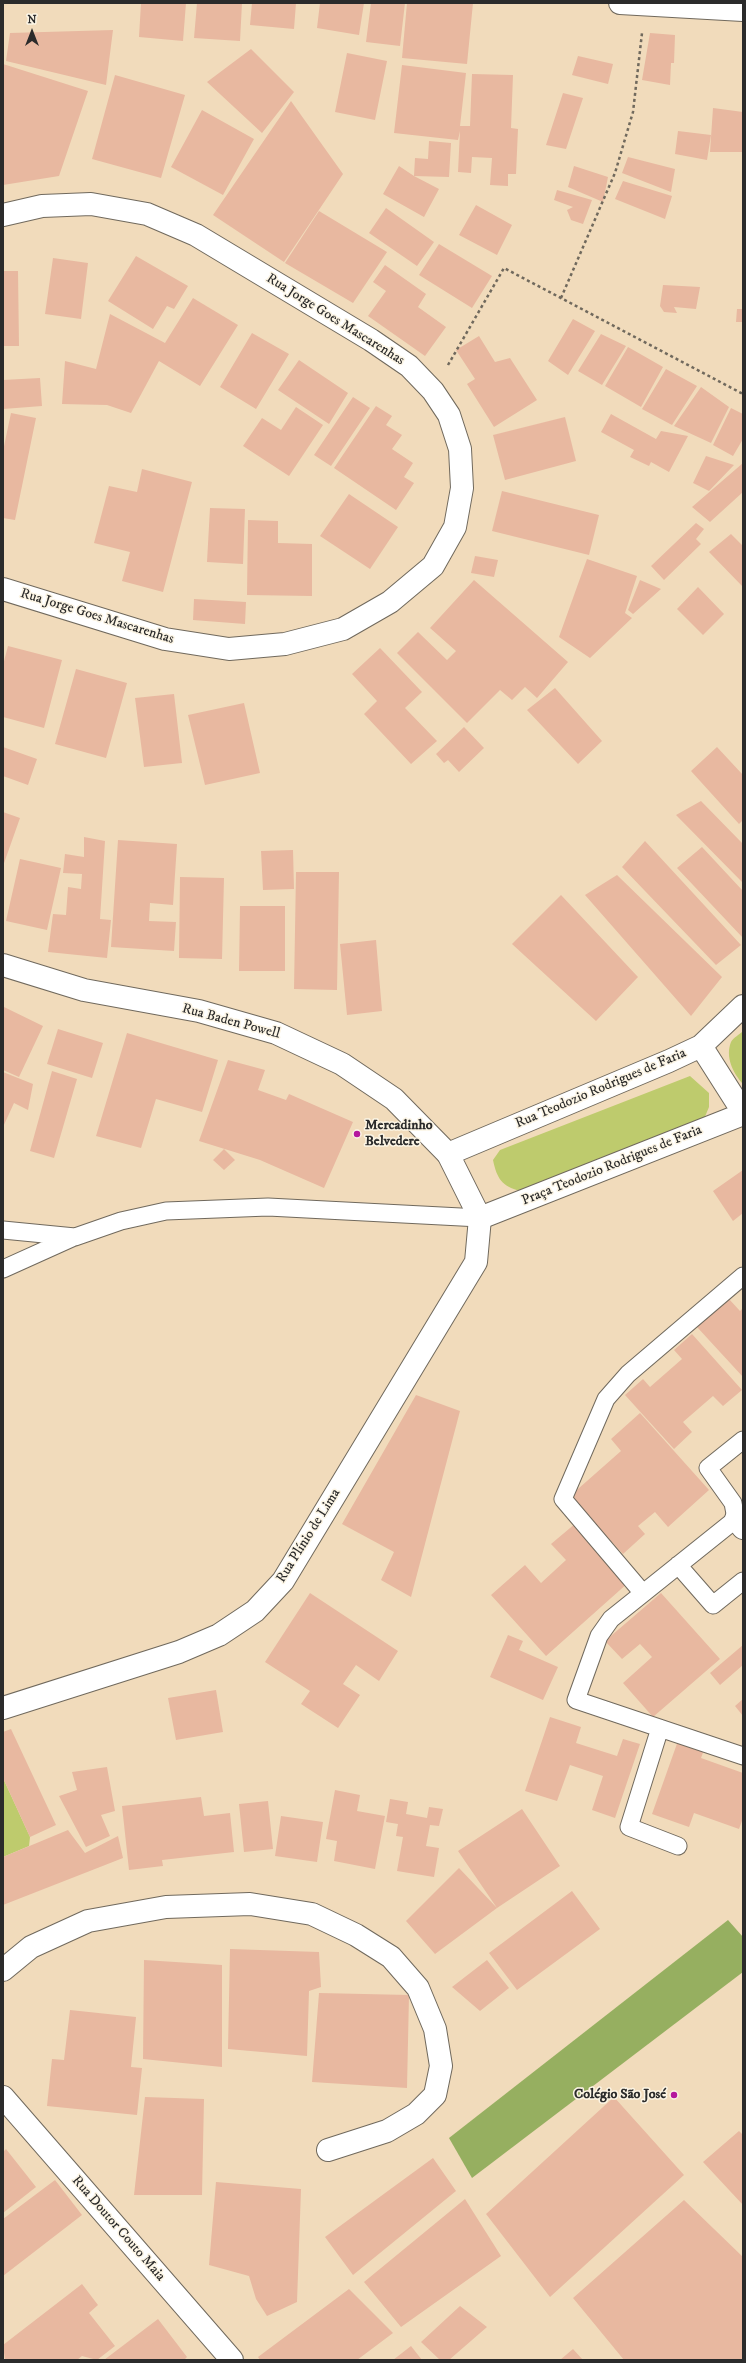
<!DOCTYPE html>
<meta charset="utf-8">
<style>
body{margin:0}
#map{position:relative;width:746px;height:2363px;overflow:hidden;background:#f1dbbb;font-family:"IM FELL DW Pica",serif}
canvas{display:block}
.frame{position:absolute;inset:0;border:4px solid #2b2b2b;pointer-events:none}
.north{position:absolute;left:12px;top:12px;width:40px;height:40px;-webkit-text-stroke:3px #fcf5e5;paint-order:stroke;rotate:0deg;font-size:11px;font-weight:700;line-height:16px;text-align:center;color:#2b2b2b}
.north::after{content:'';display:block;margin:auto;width:14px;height:18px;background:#2b2b2b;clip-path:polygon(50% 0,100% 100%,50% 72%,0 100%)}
</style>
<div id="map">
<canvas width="746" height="2363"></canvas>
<div class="frame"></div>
<div class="north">N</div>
</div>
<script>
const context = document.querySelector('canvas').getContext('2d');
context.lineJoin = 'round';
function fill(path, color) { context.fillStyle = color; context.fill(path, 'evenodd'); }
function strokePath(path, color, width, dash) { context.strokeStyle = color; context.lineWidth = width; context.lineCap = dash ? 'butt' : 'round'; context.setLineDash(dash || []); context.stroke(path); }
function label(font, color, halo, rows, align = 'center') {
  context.font = font + ' "IM FELL DW Pica",serif'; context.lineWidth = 3; context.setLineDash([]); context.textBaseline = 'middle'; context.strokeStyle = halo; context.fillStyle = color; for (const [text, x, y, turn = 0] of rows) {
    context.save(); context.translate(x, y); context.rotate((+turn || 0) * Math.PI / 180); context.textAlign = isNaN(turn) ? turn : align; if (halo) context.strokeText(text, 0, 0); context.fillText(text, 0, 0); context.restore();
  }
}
fill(new Path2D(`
 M743,1031V1084C733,1073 725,1057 731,1042C733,1038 740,1034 743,1031Z
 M690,1076L709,1093V1107L704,1119L520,1191C502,1186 497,1179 493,1160L500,1150Z
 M3,1778L30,1837L29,1846L3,1857Z`), '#becb6d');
fill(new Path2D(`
 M728,1920L743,1937V1972L472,2178L449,2138Z`), '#96af60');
fill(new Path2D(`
 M141,3H186L183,41L139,37Z
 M197,3H242L240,41L194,38Z
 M252,3H296L294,29L250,25Z
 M320,3H364L359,35L317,28Z
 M371,3H405L400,46L366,42Z
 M407,3H473L467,64L402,58Z
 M113,30L106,85L6,61L10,33Z
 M650,33L675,35L674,63H671L670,85L642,80Z
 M251,49L294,92L262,133L207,82Z
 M347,53L387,61L375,120L335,112Z
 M578,56L613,64L608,84L572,75Z
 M3,64L88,91L59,176L3,185Z
 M402,65L466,73L460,126H470L472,74L513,75L511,128L518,129L516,174H508V186L490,185L492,158L472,157L471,173L458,172L460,131L458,140L394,133Z
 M115,75L185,95L161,178L92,159Z
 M563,93L583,98L566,149L546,145Z
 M291,101L343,174L284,262L213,215Z
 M713,108L743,112V152H710Z
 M202,110L254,139L223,195L171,167Z
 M678,131L711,135L707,160L675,154Z
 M429,141L451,143L449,177L414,176L439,189L424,217L383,194L399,166L414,176L415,158L428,159Z
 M628,157L675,169L671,192L622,173Z
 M574,166L608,177L603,202L568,187Z
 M623,181L672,196L665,219L615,199Z
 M557,190L592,200L583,224L571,220L567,210L573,207L554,200Z
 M476,205L512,225L497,255L459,235Z
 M386,208L434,242L417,266L369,233Z
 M319,211L387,252L353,303L285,263Z
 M439,244L492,276L472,308L419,275Z
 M136,256L188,286L174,309L167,306L153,329L108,301Z
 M53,258L88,263L81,319L45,314Z
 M385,265L426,294L418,307L446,327L425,356L368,316L386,291L373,282Z
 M3,271H18L19,346H3Z
 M663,285L700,287L696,309L674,307L677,313L664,312L660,306Z
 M193,298L238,325L200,386L159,361L131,413L107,405L62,404L65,361L96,369L110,314L165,343Z
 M737,309H743V322H736Z
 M573,319L595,331L568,375L548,361Z
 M252,333L289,354L256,409L220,387Z
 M601,334L626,346L602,385L578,371Z
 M479,336L495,362L510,358L537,400L494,427L467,384L475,379L456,350Z
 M628,347L663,367L641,407L605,386Z
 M299,360L348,393L329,424L278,390Z
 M666,369L697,386L672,425L642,409Z
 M40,378L42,406L3,409V380Z
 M701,387L729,407L711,443L674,426Z
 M353,397L370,408L331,466L314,455Z
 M376,406L392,416L386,425L402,435L392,449L413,463L404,477L414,483L396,510L334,468Z
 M296,407L323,425L289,476L243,446L262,418L281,430Z
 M731,408L743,414V439L733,456L713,445Z
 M11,413L36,418L15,520L3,518V451Z
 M611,414L656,439L661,431L688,436L669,472L651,462L649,466L630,457L634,450L601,432Z
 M565,417L576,461L505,480L493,435Z
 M706,456L734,465L709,491L693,483Z
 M743,463V492L710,522L692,507Z
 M142,469L192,482L163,592L122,581L130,552L94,543L109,486L137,492Z
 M502,491L599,515L589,555L492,531Z
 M349,494L398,527L370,569L320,536Z
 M210,508L245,509L243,564L207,562Z
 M248,520L278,521V543L312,544V596L247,595Z
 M696,523L704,529L696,539L701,544L664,580L651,566Z
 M731,534L743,546V587L709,552Z
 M475,556L498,560L494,577L471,573Z
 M587,559L637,576L625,613L632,618L590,658L559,637Z
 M474,580L568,662L537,698L525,687L512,700L500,690L467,723L397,653L418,632L447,660L456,651L430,628Z
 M640,580L661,589L633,614L628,610Z
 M698,587L724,614L703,635L677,609Z
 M194,599L246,602L245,624L193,620Z
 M8,646L62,660L44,728L3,717V665Z
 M380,648L422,692L405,708L437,741L411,764L364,714L377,701L352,674Z
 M76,669L127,683L106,758L55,744Z
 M555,688L602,741L578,764L527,710Z
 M174,694L182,763L144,767L135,698Z
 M244,703L260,773L205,785L188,715Z
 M464,727L484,748L459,772L448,760L444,763L436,754Z
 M3,747L37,759L28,785L3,776Z
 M717,747L743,775V820L739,824L691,771Z
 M701,801L743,844V883L676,815Z
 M3,812L20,818L3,866Z
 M84,837L105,841L100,919L111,920L107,958L48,952L53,914L66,915L68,887L81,889L82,874L63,873L65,854L84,857Z
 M118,840L177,844L173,905L150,903L149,921L176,922L174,951L111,947Z
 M645,841L741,945L716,965L622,867Z
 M702,847L743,891V938L677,868Z
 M293,850L294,889L263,890L261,851Z
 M20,859L61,868L47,930L6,921Z
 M296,872H339L337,990L294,989Z
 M617,875L722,977L691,1016L585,895Z
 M180,877L224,878L222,959L179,958Z
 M561,895L638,977L596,1021L512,944Z
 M240,906H285V971H239Z
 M376,940L382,1011L347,1015L340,944Z
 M4,1007L43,1026L19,1077L3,1070Z
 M58,1029L103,1043L92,1078L47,1064Z
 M127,1033L218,1060L202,1112L156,1099L141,1148L96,1136Z
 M228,1060L265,1070L258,1090L286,1100L289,1094L353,1122L324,1188L260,1160L199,1141Z
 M52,1071L77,1079L54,1158L30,1151Z
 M3,1072L33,1084L28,1110L14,1103L3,1127Z
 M224,1149L235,1160L224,1170L213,1160Z
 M743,1170V1213L733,1221L713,1191Z
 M729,1299L740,1311L743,1308V1377L697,1327Z
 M692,1334L742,1390L723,1406L713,1396L683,1422L692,1432L674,1449L625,1395L643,1379L650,1387L682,1359L674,1350Z
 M416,1395L460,1411L411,1597L381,1580L394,1552L342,1524Z
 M640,1413L709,1490L668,1527L655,1512L638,1526L645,1534L623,1554L570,1496L621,1451L611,1439Z
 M576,1523L629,1582L546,1656L491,1595L525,1565L541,1583L566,1560L551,1544Z
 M310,1593L398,1651L379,1681L356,1665L343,1684L360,1695L338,1728L301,1704L310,1691L265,1662Z
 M661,1593L720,1659L653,1717L623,1683L652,1657L640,1644L622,1659L605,1641Z
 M508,1635L523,1641L519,1650L558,1667L543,1700L490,1677Z
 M743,1645V1665L720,1685L710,1673Z
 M216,1690L223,1732L176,1740L168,1698Z
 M743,1699V1716L735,1706Z
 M550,1717L581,1727L576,1743L617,1756L623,1739L640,1744L615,1818L592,1810L603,1776L570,1765L557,1801L525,1791Z
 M11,1729L56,1825L30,1837L3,1778V1732Z
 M679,1738L705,1747L701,1758L743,1773V1818L739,1829L694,1813L689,1827L652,1814Z
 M107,1767L115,1811L101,1815L110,1836L86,1847L59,1796L77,1790L72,1772Z
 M335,1790L360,1795L357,1811L385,1816L375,1869L334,1861L337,1841L326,1839Z
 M201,1797L204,1816L230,1813L234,1852L162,1860L163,1866L129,1870L122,1806Z
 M390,1799L408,1802L406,1814L427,1818L429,1807L443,1809L439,1826L430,1825L426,1846L439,1848L434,1877L397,1871L403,1837L396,1836L398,1824L386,1822Z
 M268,1801L273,1849L244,1852L239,1804Z
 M522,1809L560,1866L497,1908L435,1954L406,1921L459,1868L497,1908L458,1851Z
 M281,1816L323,1822L317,1862L275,1856Z
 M68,1830L85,1853L118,1836L123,1858L3,1905V1857Z
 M572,1891L600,1929L517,1990L489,1953Z
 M230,1949L319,1952L321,1987L309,1991L307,2056L228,2049Z
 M144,1960L222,1965V2067L143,2059Z
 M487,1960L509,1988L480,2011L452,1987Z
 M319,1993L409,1995L407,2088L312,2082Z
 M70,2010L136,2017L131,2067L142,2068L137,2115L47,2106L52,2059L64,2060Z
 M145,2097L204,2099L202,2195H134Z
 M614,2097L684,2175L550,2297L486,2214Z
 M739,2131L743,2135V2205L703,2162Z
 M6,2149L36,2187L3,2213V2152Z
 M433,2158L456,2191L353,2275L325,2237Z
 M55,2180L82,2215L3,2276V2219Z
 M216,2182L301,2189L297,2302L267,2316L256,2299L249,2276L209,2265Z
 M465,2199L501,2256L401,2327L364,2282Z
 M684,2200L743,2257V2360H624L573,2298Z
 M82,2284L98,2305L89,2313L115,2346L97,2360L82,2356L77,2360H5L3,2345Z
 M349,2289L393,2333L357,2360H260L258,2357Z
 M460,2306L487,2327L449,2360H440L421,2342Z
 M158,2319L187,2357L184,2360H104Z
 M411,2346L422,2360H393Z
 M573,2349L583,2360H560Z`), '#e8b8a0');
const lane = new Path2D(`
 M3,1230L75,1237L121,1221L166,1211L268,1207L480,1218
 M3,1269L74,1237
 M743,1440L708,1468L733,1503L736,1519L611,1619L599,1636L576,1700L743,1756
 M678,1565L713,1605L743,1581
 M642,1592L563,1499L606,1399L628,1374L743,1276
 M660,1728L629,1827L678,1846`);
const street = new Path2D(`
 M620,3L743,10
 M3,215L42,206L91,204L147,214L196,235L371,340L409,366L433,391L449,415L460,449L462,488L455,527L433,566L390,602L343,629L285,644L229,649L165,639L3,589
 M3,965L84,990L199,1011L276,1033L342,1064L394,1099L448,1154
 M736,1519L743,1528
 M3,1708L179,1652L219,1635L255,1611L283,1581L476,1262L480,1218
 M3,1970L31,1947L88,1921L166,1907L250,1904L312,1914L356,1935L391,1957L418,1988L435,2029L441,2066L435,2095L416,2114L387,2131L328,2150
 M3,2097L232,2360`);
const secondary = new Path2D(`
 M743,1006L701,1046L669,1061L448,1154L480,1218L743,1114
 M701,1046L743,1112`);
strokePath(lane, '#70695d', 19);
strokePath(street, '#70695d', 24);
strokePath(secondary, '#70695d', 24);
strokePath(new Path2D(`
 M561,298L615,173L633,112L642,33
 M448,365L504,268L743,394`), '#70695d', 2.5, [3, 3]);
strokePath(lane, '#fff', 17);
strokePath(street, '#fff', 22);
strokePath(secondary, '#fff', 22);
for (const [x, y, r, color] of [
 [357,1134,4,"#b5179e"],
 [674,2095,4,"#b5179e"]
]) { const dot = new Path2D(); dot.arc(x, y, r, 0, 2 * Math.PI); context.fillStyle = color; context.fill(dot); strokePath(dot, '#fcf5e5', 1.5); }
label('14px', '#2b2b2b', '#fcf5e5', [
 ["Rua Jorge Goes Mascarenhas",335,320,32],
 ["Rua Jorge Goes Mascarenhas",97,617,17],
 ["Rua Baden Powell",231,1022,15],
 ["Rua Teodozio Rodrigues de Faria",601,1089,-23],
 ["Praça Teodozio Rodrigues de Faria",612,1166,-22],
 ["Rua Plínio de Lima",309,1536,-58],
 ["Rua Doutor Couto Maia",118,2229,49]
]);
label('bold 14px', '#2b2b2b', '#fcf5e5', [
 ["Mercadinho",365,1126],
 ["Belvedere",365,1142],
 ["Colégio São José",666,2095,"right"]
], 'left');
</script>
